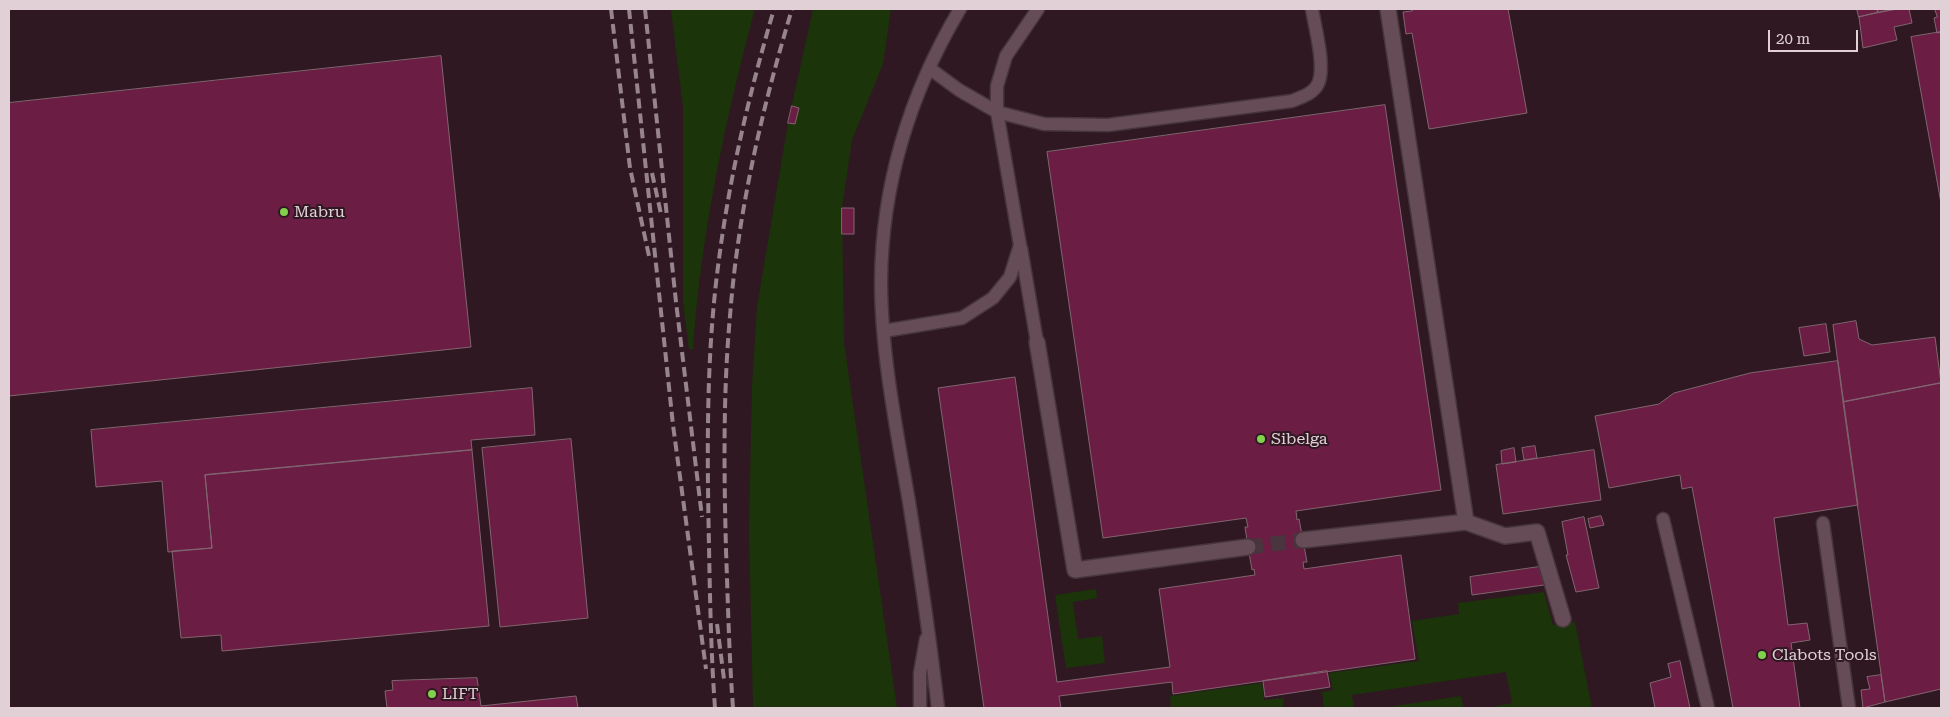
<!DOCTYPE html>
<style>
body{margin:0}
#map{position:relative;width:1950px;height:717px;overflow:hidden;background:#2f1822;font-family:"Roboto Serif",serif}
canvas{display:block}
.frame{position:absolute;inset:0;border:10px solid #e1d1d7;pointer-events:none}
.scale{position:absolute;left:1768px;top:30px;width:90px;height:22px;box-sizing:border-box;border:2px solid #e1d1d7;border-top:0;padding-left:6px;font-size:15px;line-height:18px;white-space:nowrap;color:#e1d1d7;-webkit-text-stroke:4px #2f1822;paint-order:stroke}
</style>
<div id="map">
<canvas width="1950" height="717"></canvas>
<div class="frame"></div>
<div class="scale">20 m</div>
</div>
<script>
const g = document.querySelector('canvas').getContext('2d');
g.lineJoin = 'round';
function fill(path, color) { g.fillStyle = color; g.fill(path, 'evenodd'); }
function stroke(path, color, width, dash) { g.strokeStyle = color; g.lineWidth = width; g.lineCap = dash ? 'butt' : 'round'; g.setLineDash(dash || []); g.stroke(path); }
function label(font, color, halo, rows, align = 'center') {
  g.font = font + ' "Roboto Serif",serif'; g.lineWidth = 4; g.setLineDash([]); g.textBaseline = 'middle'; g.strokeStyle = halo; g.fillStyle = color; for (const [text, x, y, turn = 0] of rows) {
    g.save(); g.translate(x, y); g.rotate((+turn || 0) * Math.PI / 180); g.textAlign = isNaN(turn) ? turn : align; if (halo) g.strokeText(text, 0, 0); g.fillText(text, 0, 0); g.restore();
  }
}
fill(new Path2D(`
 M671 9H755C725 120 701 234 693 349H689L683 302V107Z
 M813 9H891L883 64 852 140 842 208 844 343 897 708H753L749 529 752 386 757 307 788 123Z
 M1096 589 1097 598 1073 602 1078 639 1102 636 1105 663 1066 668 1055 595Z
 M1544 592 1553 625 1575 622 1592 708H1487L1512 703 1506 672 1352 695 1354 708H1324L1322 692 1333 690 1329 673 1419 661 1412 621 1459 614 1458 603Z
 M1262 683 1264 700 1284 698 1283 708H1171L1170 696Z
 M1461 696 1464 708H1382Z`), '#1c340a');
const building = new Path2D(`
 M1411 9H1508L1527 113 1429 129 1412 33 1406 34 1403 12 1412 11Z
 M1857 9H1877L1878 12 1859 17Z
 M1877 9H1897L1878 12Z
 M1897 9H1909L1912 23 1894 27 1897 40 1863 48 1859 17Z
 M1935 9H1941V32L1937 33 1934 18 1937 17Z
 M1941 32V203L1911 37Z
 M441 56 471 347 9 396V103Z
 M1385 105 1441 490 1296 511 1297 520 1299 519 1307 562H1303L1304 569 1401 555 1415 659 1173 694 1172 682 1059 696 1061 708H984L938 388 1015 377 1057 682 1170 667 1159 589 1255 575 1254 569 1252 570 1248 547 1245 527H1248L1246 518 1103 538 1047 152Z
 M792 106 799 108 795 124 788 123Z
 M842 208H854V234H842Z
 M1856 321 1859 339 1872 345 1935 337 1941 383 1843 402 1833 325Z
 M1826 324 1830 352 1804 356 1799 328Z
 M1838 361 1858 505 1774 518 1788 625 1807 623 1810 640 1791 643 1800 708H1733L1692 487 1682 489 1680 475 1609 488 1595 416 1659 404 1674 393 1750 373Z
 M1941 383V689L1885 702 1843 402Z
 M532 388 535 435 471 440 472 450 205 475 212 548 168 552 162 481 96 487 91 430Z
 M571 439 588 618 500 627 482 448Z
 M1535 446 1537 458 1524 460 1522 448Z
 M1514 448 1516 462 1502 464 1501 451Z
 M472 450 489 626 222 651 221 635 181 638 172 551 212 548 205 475Z
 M1594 450 1601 500 1503 514 1496 465Z
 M1601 516 1604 525 1590 528 1588 519Z
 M1584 517 1599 588 1576 592 1566 555H1568L1562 522Z
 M1539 567 1544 585 1472 595 1470 577Z
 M1680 661 1690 708H1655L1650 683 1671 677 1668 664Z
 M1327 671 1330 687 1265 697 1263 681Z
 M1881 675 1885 702 1863 708 1861 690 1870 689 1867 677Z
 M477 678 481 706 576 696 578 708H387L385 691 393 690 392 681Z`);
fill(building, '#6b1d44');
stroke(building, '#81656f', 1);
stroke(new Path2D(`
 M1248 547 1303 540`), '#4a343d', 15, [15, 8]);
const service = new Path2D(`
 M929 68 959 90 997 112 1044 124 1108 125 1292 101C1301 97 1313 94 1318 84 1326 67 1315 28 1312 9
 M1021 248 1037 342
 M884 331 962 318 993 298 1010 277 1020 245 997 112V86L1006 56 1038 9
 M1663 519 1708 708
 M1823 523 1849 708
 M920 708V673L926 639
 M938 708C930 639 920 571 909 502 897 432 881 353 881 281 882 183 910 93 960 9`);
const pedestrian = new Path2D(`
 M1037 342 1075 570 1248 547
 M1466 522 1505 536 1537 532 1563 619
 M1303 540 1466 522 1388 9`);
stroke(service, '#47353c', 15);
stroke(pedestrian, '#47353c', 18);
stroke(service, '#664c56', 12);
stroke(pedestrian, '#664c56', 15);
stroke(new Path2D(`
 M611 9 630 168 649 256
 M629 9 673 425 706 669
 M645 9 676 302 702 517
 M652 173 661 214
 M717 624 724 679
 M715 708C711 654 710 600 709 546 707 450 706 354 719 259 730 174 750 91 774 9
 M733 708C729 655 728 603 726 550 724 472 723 393 730 316 738 211 762 109 792 9`), '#97848c', 4, [10, 5]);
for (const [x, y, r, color] of [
 [284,212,5,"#83d04e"],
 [1261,439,5,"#83d04e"],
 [1762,655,5,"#83d04e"],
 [432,694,5,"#83d04e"]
]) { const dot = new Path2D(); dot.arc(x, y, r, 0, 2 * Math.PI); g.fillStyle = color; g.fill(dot); stroke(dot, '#2f1822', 2); }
label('16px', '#e1d1d7', '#2f1822', [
 ["Mabru",294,212],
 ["Sibelga",1271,439],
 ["Clabots Tools",1772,655],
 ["LIFT",442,694]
], 'left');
</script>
